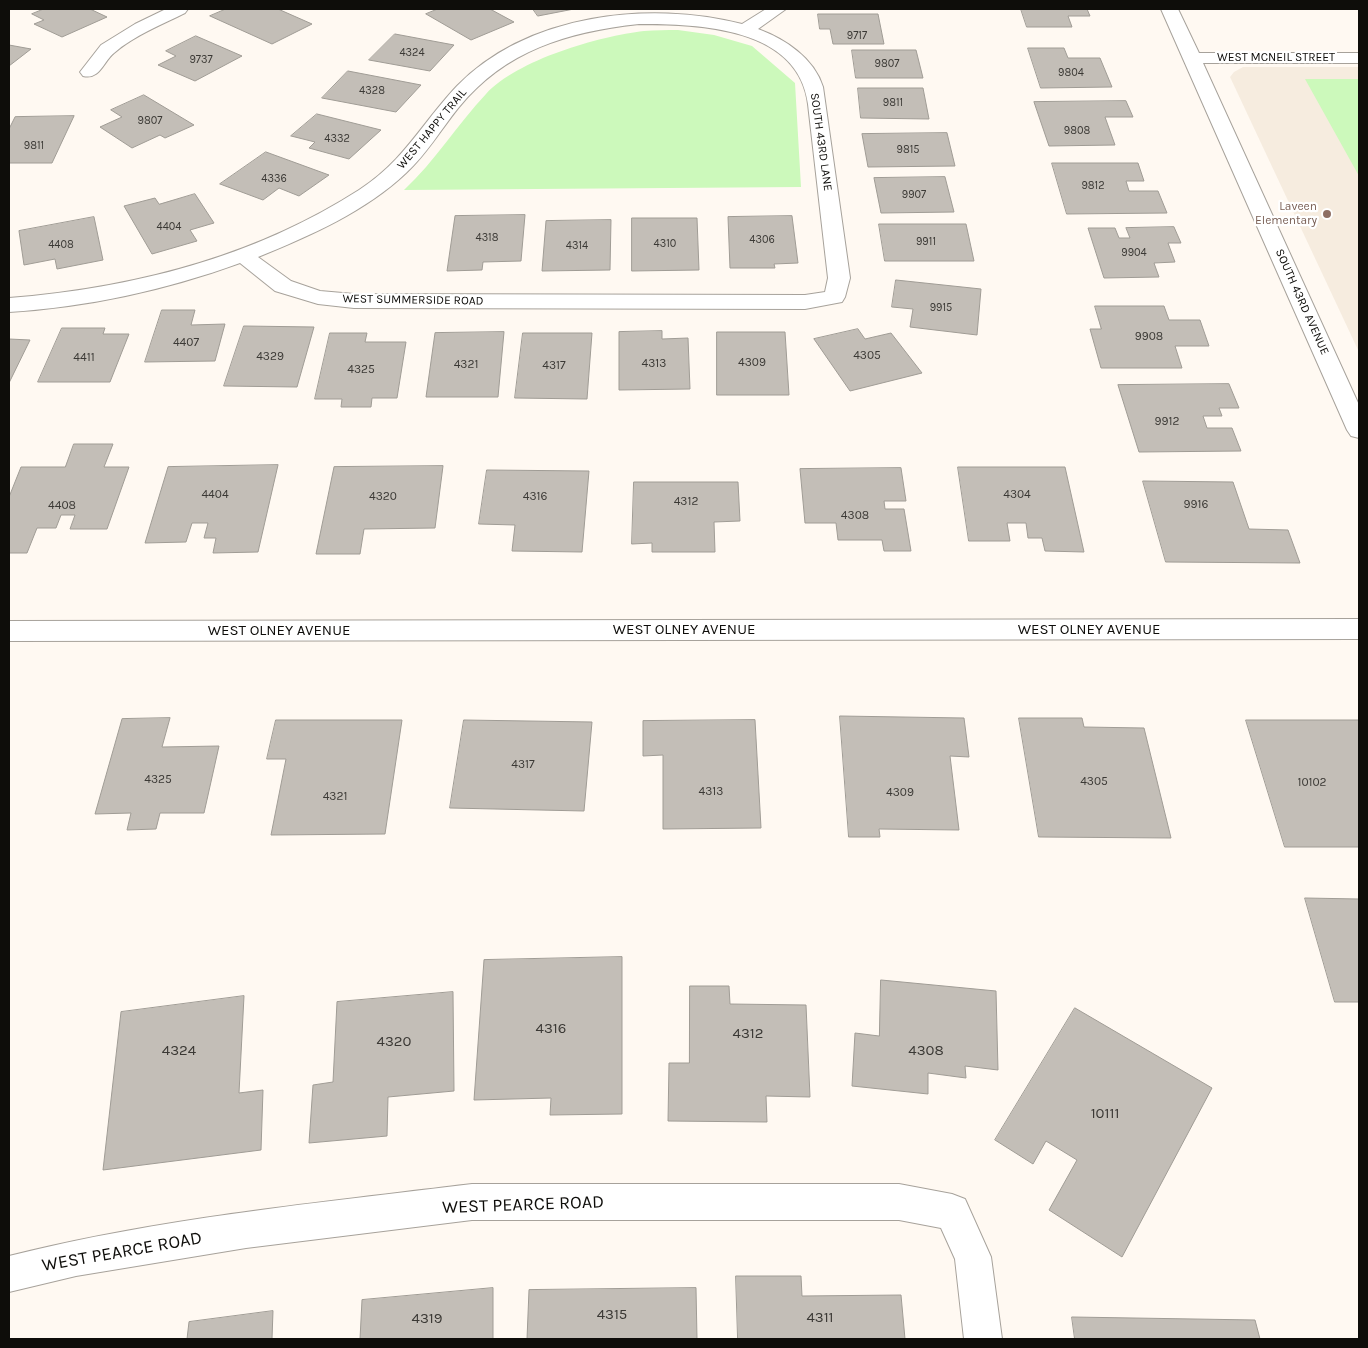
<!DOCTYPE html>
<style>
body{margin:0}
#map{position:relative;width:1368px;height:1348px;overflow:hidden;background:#fff9f2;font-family:Karla,sans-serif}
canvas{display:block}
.frame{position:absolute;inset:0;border:10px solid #0e0d0a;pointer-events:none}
</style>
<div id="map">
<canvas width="1368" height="1348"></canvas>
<div class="frame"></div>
</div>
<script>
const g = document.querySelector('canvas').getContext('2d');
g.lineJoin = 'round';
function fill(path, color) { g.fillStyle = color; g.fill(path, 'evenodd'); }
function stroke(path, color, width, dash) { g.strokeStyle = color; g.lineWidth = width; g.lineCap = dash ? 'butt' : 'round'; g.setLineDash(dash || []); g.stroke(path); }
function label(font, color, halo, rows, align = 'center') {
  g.font = font + ' Karla,sans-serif'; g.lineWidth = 4.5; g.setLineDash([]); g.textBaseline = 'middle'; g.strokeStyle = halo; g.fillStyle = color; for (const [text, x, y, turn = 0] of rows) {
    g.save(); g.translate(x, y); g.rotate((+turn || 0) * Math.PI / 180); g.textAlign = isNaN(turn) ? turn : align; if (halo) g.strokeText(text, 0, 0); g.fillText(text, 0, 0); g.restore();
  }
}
fill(new Path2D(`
 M1243 67H1359V352L1230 77 1234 72Z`), '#f6ecdf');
fill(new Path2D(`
 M678 30 714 35 752 46 795 83 801 187 404 190C435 161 457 125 486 94 517 60 599 36 644 31 655 30 667 30 678 30Z
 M1305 79H1359V176Z`), '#ccf9bb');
const building = new Path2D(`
 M44 9H90L107 17 62 37 34 24 44 20 32 14Z
 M226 9H278L312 24 272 44 210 16Z
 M438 9H490L514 22 471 40 426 14Z
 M533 9H574L538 16Z
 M1021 9H1087L1090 16H1068L1072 27H1027Z
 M818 14H878L884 44H833L830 29H820Z
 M395 34 454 45 430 71 369 60Z
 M196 36 242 56 195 81 158 65 176 56 166 51Z
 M9 45 31 49 9 66Z
 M1028 48H1064L1068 58H1100L1112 87 1041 88Z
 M852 50H916L923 78H856Z
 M348 71 421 85 396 112 322 98Z
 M858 88H923L929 119 861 118Z
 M144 95 194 125 165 138 160 135 132 148 100 127 122 117 111 110Z
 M1126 101 1133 117H1105L1115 145 1049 146 1034 102Z
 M317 114 381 130 349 159 309 148 315 142 291 136Z
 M74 116 52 163H9V129L15 117Z
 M947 133 955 166 868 167 862 134Z
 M266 152 329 175 299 196 279 188 263 200 220 184Z
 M1052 163H1138L1144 181H1126L1129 191H1158L1167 213 1067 214Z
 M945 177 954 212 881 213 874 178Z
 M195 194 214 223 190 230 197 241 152 254 124 206 155 198 159 204Z
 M525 215 521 261 483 262 482 270 447 271 455 216Z
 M792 216 798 263 774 264 775 268H730L728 217Z
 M94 217 103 260 57 269 55 259 24 265 19 231Z
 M632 218H697L699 270 632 271Z
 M611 220 610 270 542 271 546 221Z
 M879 224H966L974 261H885Z
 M1174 227 1181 243H1168L1175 262 1154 263 1159 277 1104 278 1088 228H1115L1119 238H1130L1126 228Z
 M896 280 981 289 977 335 910 327 913 309 892 307Z
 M1095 306H1164L1169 320H1200L1209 346H1175L1182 368H1101L1090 329H1101Z
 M162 310H195L191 325 225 324 215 361 145 362Z
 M244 326 314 327 297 387 224 386Z
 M62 328H105L103 334H129L110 382H38Z
 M858 329 865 339 891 333 922 373 850 391 814 339Z
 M662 331V339L688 338 690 389 619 390V332Z
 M504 332 498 397H426L435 333Z
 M717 332H785L789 395H717Z
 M330 333H367L365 342H406L397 398H372L371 407H341L342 399H315Z
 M523 333H592L587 399 515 398Z
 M9 339 30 340 9 383Z
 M1229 384 1239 408H1219L1222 416H1203L1207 428H1232L1241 451 1139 452 1118 385Z
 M74 444H113L104 467H129L107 529H70L75 515H61L56 528H37L27 553H9V497L21 467H65Z
 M278 465 258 552 213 553 216 538H204L208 523H192L186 542 145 543 168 467Z
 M443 466 435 528 364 529 360 554H316L334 467Z
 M958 467H1065L1084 552 1045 551 1042 538H1028L1026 523H1007L1010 541H969Z
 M901 468 906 501H884L885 509H904L911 551H884L882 540H838L836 523H805L800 469Z
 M487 470 589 471 582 552 512 551 515 525 479 524Z
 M1143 481 1233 482 1249 529 1288 530 1300 563 1166 562Z
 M634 482H738L740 521 714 522 715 552H652V543L632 544Z
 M840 716 964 718 969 757 950 756 959 830 879 829 880 837H849Z
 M170 718 162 747 219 746 204 813H160L156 829 127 830 131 813 95 814 122 719Z
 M1019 718H1082L1084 727 1144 728 1171 838 1039 837Z
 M276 720H402L385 834 271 835 286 759H267Z
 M464 720 592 722 584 811 450 808Z
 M755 720 761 828 663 829V755L643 756V721Z
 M1246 720H1359V847H1285Z
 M1305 898 1359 899V1002H1335Z
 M622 957V1114L550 1115 551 1098 474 1100 484 960Z
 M881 980 996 991 998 1070 965 1066 966 1078 928 1073V1094L852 1086 855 1033 879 1036Z
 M690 986H729L730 1004 806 1005 810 1097 766 1096 767 1122 668 1121 669 1063H689Z
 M453 992 454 1091 388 1097 387 1136 309 1143 313 1085 333 1082 337 1002Z
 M244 996 239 1093 263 1090 261 1150 103 1170 121 1012Z
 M1075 1008 1212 1088 1122 1257 1049 1210 1077 1160 1046 1141 1033 1164 995 1140Z
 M736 1276H801L802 1296 901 1295 905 1339H738Z
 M493 1288V1339H360L362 1300Z
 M696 1288 697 1339H527L529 1290Z
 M273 1311 272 1339H187L189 1322Z
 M1072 1317 1255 1320 1260 1339H1075Z`);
fill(building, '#c3beb7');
stroke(building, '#a09c95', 1);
const minor = new Path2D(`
 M166 9H188L185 13C163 24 133 36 114 53 103 62 100 80 83 76L80 72 101 45 135 24Z
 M766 9H786L758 29C785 39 814 58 823 87L850 278 845 297 842 302 805 309 354 308 318 304 275 291 240 263C166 290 88 307 9 312V298C133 288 253 258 359 190 405 160 421 124 457 86 527 14 649 0 742 24ZM639 24C699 24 798 27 808 104L828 278 825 292 805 295 354 294 320 291 291 281 258 257C310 236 366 211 406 173 427 154 441 129 459 107 506 50 567 32 639 24Z
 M1161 9H1178L1199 53H1359V63H1203L1359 405V438L1351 436 1347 430Z
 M1359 619V639L9 641V621Z
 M472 1184H899L952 1194 965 1199 991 1257 1002 1339H964L955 1259 941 1228 899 1220H472L246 1248 76 1276 9 1292V1256C160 1218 317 1203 472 1184Z`);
stroke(minor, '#a7a29b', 2);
fill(minor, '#fff');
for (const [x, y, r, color] of [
 [1327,214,5,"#8d6e63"]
]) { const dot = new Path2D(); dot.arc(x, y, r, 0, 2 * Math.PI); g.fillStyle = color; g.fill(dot); stroke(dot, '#fff', 2); }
label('11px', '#3b3935', null, [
 ["9717",857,36],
 ["4324",412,53],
 ["9737",201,60],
 ["9807",887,64],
 ["9804",1071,73],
 ["4328",372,91],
 ["9811",893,103],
 ["9807",150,121],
 ["9808",1077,131],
 ["4332",337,139],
 ["9811",34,146],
 ["9815",908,150],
 ["4336",274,179],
 ["9812",1093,186],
 ["9907",914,195],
 ["4404",169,227],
 ["4318",487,238],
 ["4306",762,240],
 ["9911",926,242],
 ["4310",665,244],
 ["4408",61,245],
 ["4314",577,246],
 ["9904",1134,253],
 ["9915",941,308]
]);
label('12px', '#0e0d0a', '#fff', [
 ["WEST MCNEIL STREET",1276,58],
 ["WEST HAPPY TRAIL",432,129,-50],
 ["SOUTH 43RD LANE",821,142,82],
 ["WEST SUMMERSIDE ROAD",413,300,1],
 ["SOUTH 43RD AVENUE",1302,302,66]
]);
label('12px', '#785e54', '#fff', [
 ["Laveen",1317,207],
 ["Elementary",1317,221]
], 'right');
label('12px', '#3b3935', null, [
 ["9908",1149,337],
 ["4407",186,343],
 ["4305",867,356],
 ["4329",270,357],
 ["4411",84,358],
 ["4309",752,363],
 ["4313",654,364],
 ["4321",466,365],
 ["4317",554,366],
 ["4325",361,370],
 ["9912",1167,422],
 ["4404",215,495],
 ["4304",1017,495],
 ["4320",383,497],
 ["4316",535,497],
 ["4312",686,502],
 ["9916",1196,505],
 ["4408",62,506],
 ["4308",855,516],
 ["4317",523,765],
 ["4325",158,780],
 ["4305",1094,782],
 ["10102",1312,783],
 ["4313",711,792],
 ["4309",900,793],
 ["4321",335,797]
]);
label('15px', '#0e0d0a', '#fff', [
 ["WEST OLNEY AVENUE",684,630],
 ["WEST OLNEY AVENUE",1089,630],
 ["WEST OLNEY AVENUE",279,631]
]);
label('15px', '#3b3935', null, [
 ["4316",551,1029],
 ["4312",748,1034],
 ["4320",394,1042],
 ["4324",179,1051],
 ["4308",926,1051],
 ["10111",1105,1114],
 ["4315",612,1315],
 ["4311",820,1318],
 ["4319",427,1319]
]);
label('18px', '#0e0d0a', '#fff', [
 ["WEST PEARCE ROAD",523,1205,-2],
 ["WEST PEARCE ROAD",122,1252,-10]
]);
</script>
